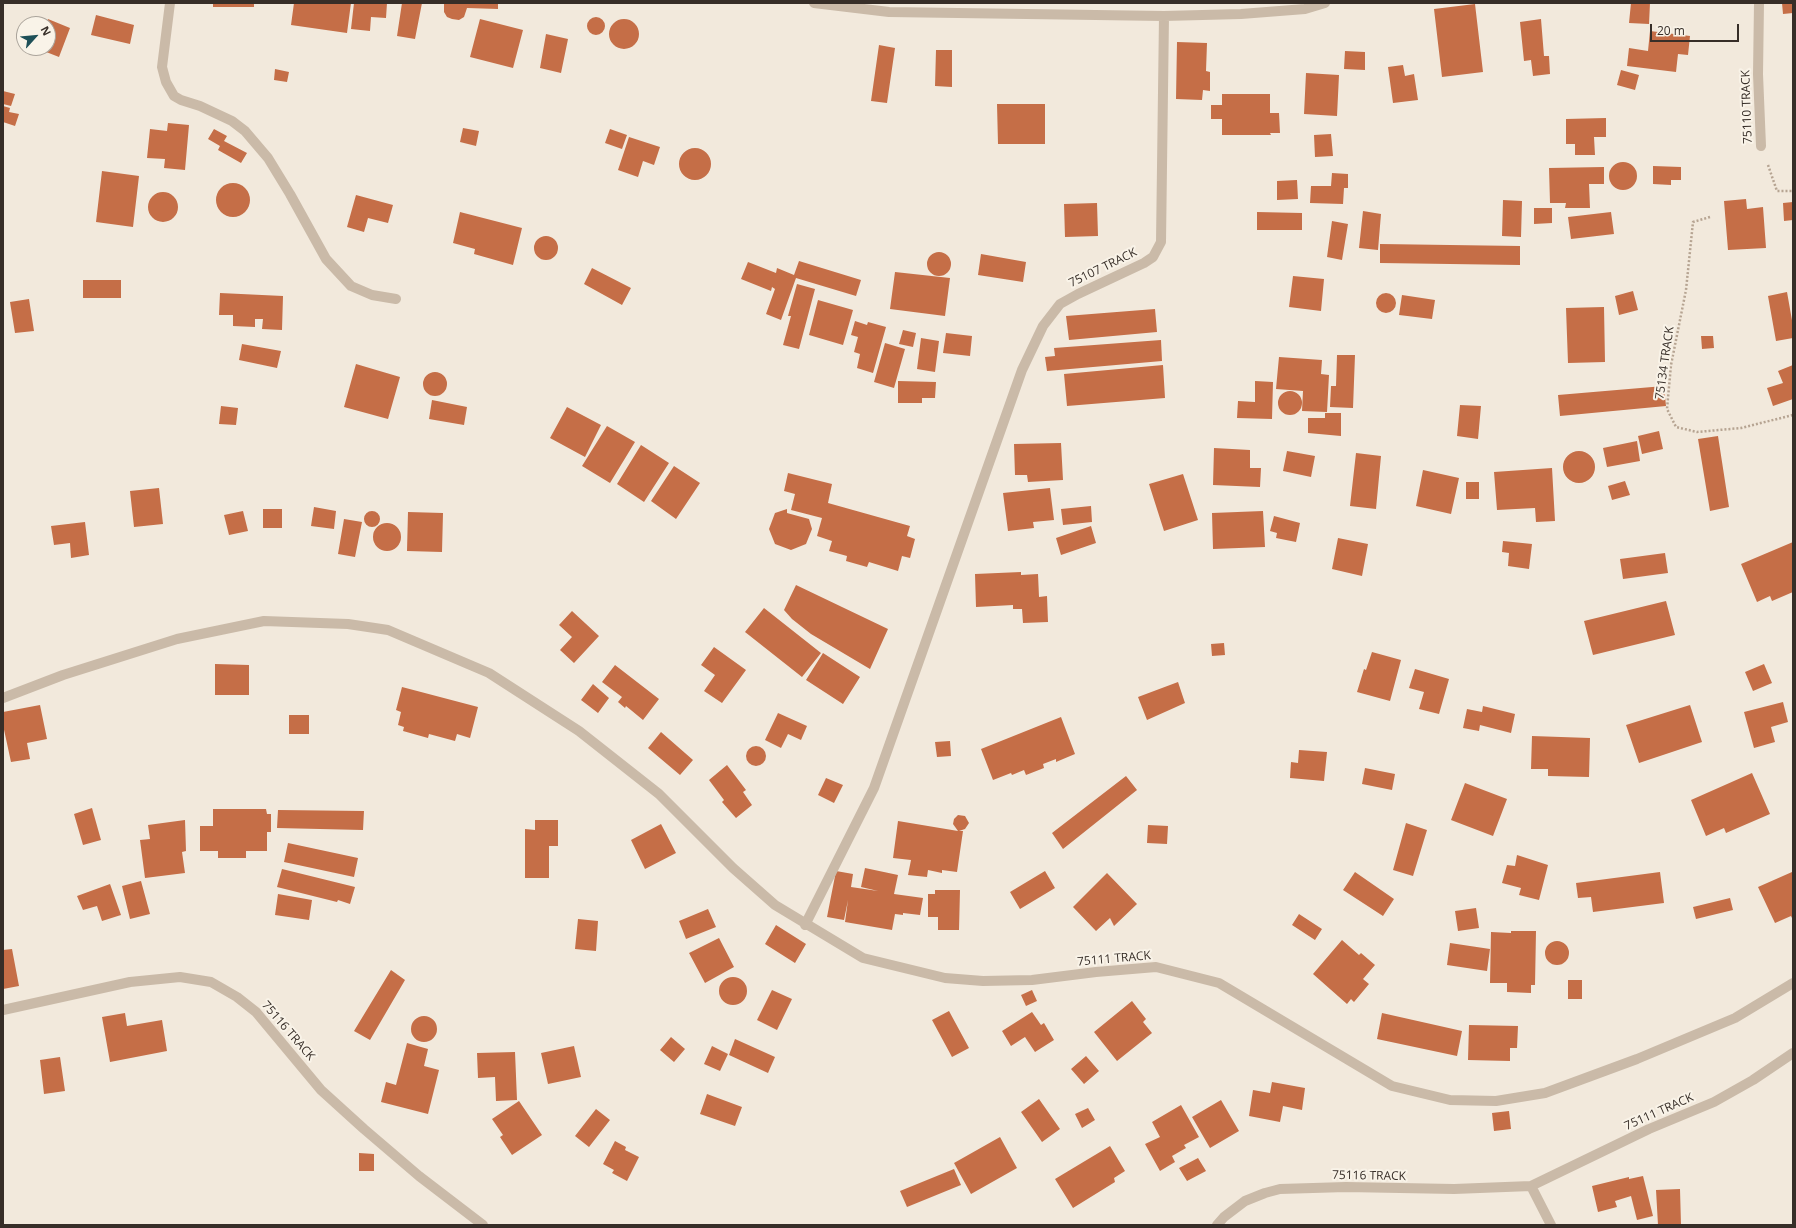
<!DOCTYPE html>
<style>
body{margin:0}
#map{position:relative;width:1796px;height:1228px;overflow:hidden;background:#f2e9dc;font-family:"Open Sans",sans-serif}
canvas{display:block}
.frame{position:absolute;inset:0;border:4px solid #372e28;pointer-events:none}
.north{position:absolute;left:16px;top:16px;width:40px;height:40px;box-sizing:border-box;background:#f9f3e8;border:1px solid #aba49b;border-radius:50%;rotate:63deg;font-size:11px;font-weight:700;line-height:16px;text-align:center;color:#372e28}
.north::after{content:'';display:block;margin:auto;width:14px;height:18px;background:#1e5058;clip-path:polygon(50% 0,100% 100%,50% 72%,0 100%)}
.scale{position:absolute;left:1650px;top:24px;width:89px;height:18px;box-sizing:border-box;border:2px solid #372e28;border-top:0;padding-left:5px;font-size:12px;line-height:14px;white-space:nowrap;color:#372e28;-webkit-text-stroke:3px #f9f3e8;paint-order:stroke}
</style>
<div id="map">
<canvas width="1796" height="1228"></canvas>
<div class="frame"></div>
<div class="north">N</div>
<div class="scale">20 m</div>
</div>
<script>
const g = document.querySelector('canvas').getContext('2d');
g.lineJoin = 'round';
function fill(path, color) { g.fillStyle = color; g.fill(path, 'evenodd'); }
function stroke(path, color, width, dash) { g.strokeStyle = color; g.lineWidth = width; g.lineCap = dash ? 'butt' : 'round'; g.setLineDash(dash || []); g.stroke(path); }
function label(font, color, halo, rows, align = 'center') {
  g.font = font + ' "Open Sans",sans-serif'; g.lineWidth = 4; g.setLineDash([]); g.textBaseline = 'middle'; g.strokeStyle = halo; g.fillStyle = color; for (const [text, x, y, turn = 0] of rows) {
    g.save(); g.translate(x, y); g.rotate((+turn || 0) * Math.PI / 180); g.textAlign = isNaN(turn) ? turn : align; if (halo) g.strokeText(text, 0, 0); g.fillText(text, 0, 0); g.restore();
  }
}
fill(new Path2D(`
 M213 3H254V7H213Z
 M294 3H351L347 33 291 25Z
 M354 3H387L386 18 371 17 370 31 351 29Z
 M402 3H422L415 39 397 36Z
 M444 3H498V9L467 8 464 17 459 20 452 19 447 17 444 12Z
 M1631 3H1650L1649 24 1629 23Z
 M1782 3H1793V13L1783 14Z
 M1475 4 1483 72 1442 77 1434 9Z
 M96 15 134 25 130 44 91 35Z
 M587 26a9 9 0 1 1 18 0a9 9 0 1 1-18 0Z
 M48 19 70 28 59 57 36 48H48V24H46Z
 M480 19 523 30 513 68 470 57Z
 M1541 19 1544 56H1549L1550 74 1533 76 1531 60 1524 61 1520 22Z
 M609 34a15 15 0 1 1 30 0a15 15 0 1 1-30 0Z
 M1650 31 1690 36 1688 55 1678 54 1676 72 1627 66 1629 48 1648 51Z
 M546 34 568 39 561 73 540 68Z
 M1177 42 1207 43 1206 71 1210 72V91L1203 90 1202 100 1176 99Z
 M879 45 895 48 887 103 871 101Z
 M936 50H952V87L935 86Z
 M1345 51 1365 52V70L1344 69Z
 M1403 65 1405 76 1414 74 1418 100 1393 103 1388 67Z
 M275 69 289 72 287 82 274 80Z
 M1621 70 1639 75 1635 90 1617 85Z
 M1306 73 1339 75 1337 116 1304 114Z
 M3 91 15 94 11 106 3 104Z
 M1222 94H1270V113H1279L1280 133H1270L1271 135H1222V119H1211V105H1222Z
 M997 104H1045V144H998Z
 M3 106 10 108 9 112 19 114 15 126 3 122Z
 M1606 118V137H1594L1595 155H1575V144H1566V119Z
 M168 123 189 125 185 170 164 168 165 159 147 158 150 129 167 131Z
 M463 128 479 131 476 146 460 142Z
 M214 129 227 136 224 141 247 153 241 163 218 150 220 146 208 139Z
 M610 129 627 135 622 149 605 143Z
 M1331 134 1333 156 1315 157 1314 135Z
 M629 137 660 147 654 165 643 161 638 177 618 170Z
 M679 164a16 16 0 1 1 32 0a16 16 0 1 1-32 0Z
 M1609 176a14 14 0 1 1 28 0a14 14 0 1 1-28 0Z
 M1653 166 1681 167V180H1671V185L1653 184Z
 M1604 167V184H1589L1590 208H1565L1566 203H1550L1549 168Z
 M102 171 139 176 133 227 96 222Z
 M1332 173 1348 174V188H1344L1343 204 1310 203 1311 186H1331Z
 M1297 180 1298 199 1277 200V181Z
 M216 200a17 17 0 1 1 34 0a17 17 0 1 1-34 0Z
 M148 207a15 15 0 1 1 30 0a15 15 0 1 1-30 0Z
 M356 195 393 205 388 223 368 218 364 232 347 227Z
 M1746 199 1747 209 1763 207 1766 248 1728 250 1724 201Z
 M1503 200 1522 201 1521 237 1502 236Z
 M1793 202V220L1784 221 1783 203Z
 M1097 203 1098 236 1065 237 1064 204Z
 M1534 208H1552V223L1534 224Z
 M1363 211 1381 214 1378 250 1359 248Z
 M460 212 522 228 513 265 474 254 475 249 453 243Z
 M1257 212 1302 213V230H1257Z
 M1611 212 1614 234 1571 239 1568 217Z
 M1332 221 1348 224 1342 260 1327 257Z
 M534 248a12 12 0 1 1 24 0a12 12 0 1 1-24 0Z
 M1380 244 1520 246V265L1380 263Z
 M927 264a12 12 0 1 1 24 0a12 12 0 1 1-24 0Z
 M981 254 1026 262 1023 282 978 275Z
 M799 261 861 280 856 296 796 278 781 320 766 314 775 289 772 287 771 291 741 279 748 262 776 273 777 268 794 275Z
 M592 268 631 288 622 305 584 284Z
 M895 272 950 278 945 316 890 309Z
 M1293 276 1324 279 1321 311 1289 307Z
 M83 280H121V298H83Z
 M797 284 815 289 799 349 783 345 791 316H788Z
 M1633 291 1638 310 1619 315 1615 296Z
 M1787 292 1793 326V338L1776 341 1768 296Z
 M220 293 283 296 282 330 262 329 263 319H255V327L233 326V315H219Z
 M1376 303a10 10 0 1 1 20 0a10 10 0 1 1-20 0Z
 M1402 295 1435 300 1432 319 1399 315Z
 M29 299 34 331 15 333 10 302Z
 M818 300 853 310 843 345 809 335Z
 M1604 307 1605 362 1568 363 1566 308Z
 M1155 309 1157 332 1069 340 1066 316Z
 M855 321 867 325 868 322 886 327 873 373 857 368 860 354 854 352 858 337 851 335Z
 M903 330 916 333 913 347 899 344Z
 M946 333 972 336 970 356 943 353Z
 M1701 336H1713L1714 348 1702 349Z
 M921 338 939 341 935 372 917 369Z
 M1161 340 1162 361 1047 371 1045 357 1055 356 1054 348Z
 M885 343 905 349 894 388 874 382Z
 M242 344 281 351 277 368 239 360Z
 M1337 355H1355L1353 408 1330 407 1331 386H1336Z
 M1279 357 1322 360 1321 374 1329 375 1327 412 1302 411 1303 391 1276 389Z
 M356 364 400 377 388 419 344 407Z
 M1163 365 1165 398 1067 406 1064 374Z
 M1793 365V399L1773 406 1767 388 1783 383 1778 371Z
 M423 384a12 12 0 1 1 24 0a12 12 0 1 1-24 0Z
 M898 381 936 382 935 398H922V403H898Z
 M1255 381 1273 382 1272 419 1237 418 1238 401 1255 402Z
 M1664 386 1666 406 1560 416 1558 395Z
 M1278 403a12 12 0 1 1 24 0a12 12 0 1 1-24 0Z
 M432 400 467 407 464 425 429 419Z
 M1460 405 1481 406 1478 439 1457 436Z
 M221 406 238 408 236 425 219 424Z
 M567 407 601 425 585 457 550 438Z
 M1325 413H1341V436L1308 433V418H1325Z
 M607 426 635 442 610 483 582 466Z
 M1659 431 1663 449 1642 454 1638 436Z
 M1718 436 1729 507 1710 511 1698 439Z
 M1637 441 1640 461 1607 467 1603 448Z
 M1061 443 1063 480 1028 482 1027 475H1015L1014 444Z
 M641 445 669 463 644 502 617 484Z
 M1214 448 1250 450V468H1261L1260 487 1213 485Z
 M1563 467a16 16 0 1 1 32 0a16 16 0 1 1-32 0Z
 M1287 451 1315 456 1311 477 1283 471Z
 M1356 453 1381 456 1376 509 1350 506Z
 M674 466 700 483 676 519 651 501Z
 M1552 468 1555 521 1536 522 1535 508 1497 510 1494 472Z
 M1423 470 1459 478 1451 514 1416 506Z
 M788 473 832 484 828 503 910 526 907 536 915 539 910 558 902 556 898 571 869 562 867 567 846 561 847 556 829 551 832 541 817 536 822 518 791 510 795 494 784 491Z
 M1183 474 1198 520 1164 531 1149 484Z
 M1625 481 1630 495 1612 500 1608 486Z
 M1466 482H1479V499H1466Z
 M159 488 163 524 134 527 130 491Z
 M1050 488 1054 520 1033 522 1034 528 1008 531 1003 493Z
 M1091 506 1092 522 1063 525 1061 509Z
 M314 507 336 511 334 529 311 526Z
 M263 509H282V528H263Z
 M787 509V513L809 519 812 529 806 544 791 550 775 544 769 529 775 513Z
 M243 511 248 531 229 535 224 515Z
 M1263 511 1265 547 1213 549 1212 513Z
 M364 519a8 8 0 1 1 16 0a8 8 0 1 1-16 0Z
 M408 512 443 513 442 552 407 551Z
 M1274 516 1300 523 1296 542 1276 538 1277 533 1270 531Z
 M344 519 362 522 355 557 338 554Z
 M85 522 89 555 71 558 70 543 54 545 51 526Z
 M373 537a14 14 0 1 1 28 0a14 14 0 1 1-28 0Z
 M1091 526 1096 543 1061 555 1056 538Z
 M1338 538 1368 544 1362 576 1332 569Z
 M1503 541 1532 544 1529 569 1508 566 1509 553 1502 552Z
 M1793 542V592L1772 601 1770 596 1757 602 1741 564Z
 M1665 553 1668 573 1623 579 1620 559Z
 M1021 572V575L1038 574 1039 597 1047 596 1048 622 1023 623 1022 609H1013V605L976 607 975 574Z
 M796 585 888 629 870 669 811 634 792 619 784 610Z
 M1666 601 1675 635 1593 655 1584 621Z
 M764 608 821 653 802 677 745 632Z
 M572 611 599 636 574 663 560 650 572 637 559 625Z
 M1224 643 1225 655 1212 656 1211 644Z
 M714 647 746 670 722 703 704 691 715 675 701 665Z
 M1372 652 1401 660 1390 701 1357 692 1364 669 1366 670Z
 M823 653 860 677 843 704 806 680Z
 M215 664 249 665V695H215Z
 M1764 664 1772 683 1753 691 1745 672Z
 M615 665 659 699 643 720 626 706 625 708 618 702 622 697 602 682Z
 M1415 669 1449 679 1439 714 1419 709 1424 692 1409 688Z
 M1178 682 1185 703 1147 720 1138 697Z
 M593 684 609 698 598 713 581 700Z
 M402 687 478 707 470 738 457 734 455 741 429 734 428 738 403 731 404 727 398 725 401 712 396 710Z
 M1783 702 1788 722 1771 727 1775 742 1754 748 1744 712Z
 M40 705 47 739 27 743 30 759 11 762 3 725V712Z
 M1690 705 1702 742 1639 763 1626 725Z
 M1483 706 1515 714 1511 733 1480 725 1479 731 1463 728 1467 709 1482 712Z
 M778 713 807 726 801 740 788 734 781 748 765 740Z
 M289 715H309V734H289Z
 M1061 717 1075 754 1056 762V759L1043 764 1044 768 1026 775 1024 770 1012 775 1011 773 993 780 981 749Z
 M661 732 693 760 680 775 648 748Z
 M1532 736 1590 738 1589 777 1548 776V769H1531Z
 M950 741 951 756 937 757 935 742Z
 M746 756a10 10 0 1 1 20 0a10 10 0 1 1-20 0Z
 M1299 750 1327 752 1324 781 1290 778 1291 762 1298 763Z
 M727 765 746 790 743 792 752 805 736 818 722 802 724 800 709 780Z
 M1365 768 1395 774 1392 790 1362 784Z
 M1752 773 1770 814 1726 833 1724 828 1706 836 1691 800Z
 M1126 776 1137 790 1063 849 1052 833Z
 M826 778 843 785 834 803 818 795Z
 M1465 783 1507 799 1493 836 1451 820Z
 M92 808 101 840 83 845 74 814Z
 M213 809H266L267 814H271V832H267V851H246V858H218V851H200V826H213Z
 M278 810 364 811 363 830 277 828Z
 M958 815 965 816 969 823 965 829 959 831H963L957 872 942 870V873L928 870 927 877 908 875 911 860 893 858 898 821 958 831 953 824 954 819Z
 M185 820 186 851 182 852 185 873 145 878 140 840 150 839 148 825Z
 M535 820H558V846H549V878H525V829L535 830Z
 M1406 823 1427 830 1413 876 1393 870Z
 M661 824 676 853 645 869 631 840Z
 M1148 825 1168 826 1167 844 1147 843Z
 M288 843 358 858 354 877 284 862Z
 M1517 855 1548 865 1539 900 1519 895 1521 888 1502 883 1507 865 1515 866Z
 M865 868 898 875 894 894 923 898 920 915 903 913V915L895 914 892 930 845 922 848 900 844 920 827 917 836 871 853 874 851 887 878 891 861 887Z
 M282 869 355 887 350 904 338 900 337 902 277 887Z
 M1045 871 1055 888 1020 909 1010 892Z
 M1355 872 1394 899 1383 916 1343 890Z
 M1660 872 1664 903 1593 912 1591 897 1578 898 1576 883Z
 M1792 872 1793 920 1791 916 1775 923 1758 887Z
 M1107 873 1137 904 1114 926 1110 918 1096 931 1073 907Z
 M141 881 150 914 130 919 122 886Z
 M110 884 121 915 102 921 97 906 83 910 77 896Z
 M935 890H960L959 930H938V917H928V894H935Z
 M278 894 312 900 309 920 275 915Z
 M1730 898 1733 910 1696 919 1693 907Z
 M1476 908 1479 928 1458 931 1455 911Z
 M708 909 716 927 686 939 679 921Z
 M1299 914 1322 929 1315 940 1292 925Z
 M578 919 598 921 596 951 575 949Z
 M776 925 806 944 795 963 765 944Z
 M1511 931H1536L1535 985H1531V993L1507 992V983H1490L1491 932 1511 933Z
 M719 938 734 967 705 983 689 953Z
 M1342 940 1359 955 1361 953 1375 965 1363 979 1369 984 1354 1002 1351 999 1347 1004 1313 974Z
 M1545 953a12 12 0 1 1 24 0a12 12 0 1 1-24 0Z
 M1450 943 1490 949 1487 971 1447 965Z
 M12 949 19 986 3 989V950Z
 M391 970 405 980 370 1040 354 1031Z
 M719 991a14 14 0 1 1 28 0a14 14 0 1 1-28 0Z
 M1568 980H1582V999H1568Z
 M772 990 792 999 777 1030 757 1020Z
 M1032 990 1037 1001 1026 1006 1021 995Z
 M1132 1001 1146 1019 1143 1022 1152 1033 1117 1061 1094 1032Z
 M949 1011 969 1048 952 1057 932 1020Z
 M1032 1012 1041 1025 1044 1023 1054 1040 1035 1052 1025 1037 1011 1046 1002 1031Z
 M125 1013 127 1026 162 1020 167 1051 110 1062 102 1017Z
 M1382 1013 1462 1031 1457 1056 1377 1039Z
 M411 1029a13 13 0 1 1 26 0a13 13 0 1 1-26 0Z
 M1469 1025 1518 1026 1517 1048H1510V1061L1468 1060Z
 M671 1037 685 1049 674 1062 660 1050Z
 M735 1039 775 1057 768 1073 729 1055Z
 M407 1043 428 1049 424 1066 439 1070 428 1114 381 1102 386 1082 396 1085Z
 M574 1046 581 1077 548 1084 541 1053Z
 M712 1046 728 1054 720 1071 704 1064Z
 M515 1052 517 1100 496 1101 495 1077 478 1078 477 1053Z
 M1086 1056 1099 1071 1084 1084 1071 1069Z
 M60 1057 65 1091 44 1094 40 1060Z
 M1272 1082 1305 1088 1302 1110 1283 1106 1280 1122 1249 1116 1253 1090 1270 1093Z
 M707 1094 742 1107 735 1126 700 1114Z
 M1039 1099 1060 1129 1042 1142 1021 1112Z
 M1221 1100 1239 1131 1210 1148 1192 1117Z
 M519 1101 542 1135 512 1155 500 1137 503 1135 492 1119Z
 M1181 1105 1199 1137 1184 1145 1186 1148 1172 1156 1175 1162 1160 1171 1145 1144 1160 1137 1152 1122Z
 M1088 1108 1095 1120 1082 1128 1075 1114Z
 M596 1109 610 1120 589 1147 575 1136Z
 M1509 1111 1511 1129 1494 1131 1492 1113Z
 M1000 1137 1017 1168 971 1194 954 1163Z
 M615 1141 626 1147 625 1150 639 1157 627 1181 612 1173 614 1170 603 1164Z
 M1110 1146 1125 1171 1114 1178 1115 1182 1073 1208 1055 1179Z
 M359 1153 374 1154V1171H359Z
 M1198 1158 1206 1171 1187 1181 1179 1168Z
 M954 1169 961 1185 907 1207 900 1191Z
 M1643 1176 1653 1216 1637 1220 1631 1196 1615 1201 1617 1207 1598 1212 1592 1186 1629 1177V1179Z
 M1680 1189 1681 1225H1658L1656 1190Z`), '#c56e47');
stroke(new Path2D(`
 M1768 165 1777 191H1793
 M1710 217 1693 222 1686 290 1671 365 1667 409 1676 427 1697 432 1741 428 1793 415`), '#b6a492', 2.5, [2, 2]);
stroke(new Path2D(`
 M170 3 162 67 166 82 174 96 181 100 200 106 232 121 245 131 268 158 290 194 326 259 351 286 372 295 396 299
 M814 3 889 12 1164 16 1241 14 1305 9 1325 3
 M1759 3 1758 74 1761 146
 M3 698 63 675 177 639 264 621 348 624 388 630 489 673 579 731 659 794 733 868 775 905 863 958 945 978 983 981 1032 980 1096 972 1156 967 1219 983 1392 1086 1450 1100 1496 1101 1545 1093 1637 1059 1735 1018 1793 983
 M805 925 874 788 1022 370 1043 326 1060 304 1078 294 1144 263 1153 257 1161 242 1164 16
 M3 1010 130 982 180 977 211 982 237 997 256 1012 321 1090 364 1129 419 1176 483 1225
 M1531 1186 1551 1225
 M1217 1225 1224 1217 1245 1201 1265 1193 1280 1189 1346 1187 1454 1189 1531 1186 1649 1129 1714 1102 1753 1080 1793 1053`), '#cabaa8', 10);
label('12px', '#372e28', '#f9f3e8', [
 ["75110 TRACK",1747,107,-92],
 ["75107 TRACK",1103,268,-26],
 ["75134 TRACK",1665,363,-82],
 ["75111 TRACK",1114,959,-5],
 ["75116 TRACK",288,1031,49],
 ["75111 TRACK",1659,1112,-24],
 ["75116 TRACK",1369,1176,1]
]);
</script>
